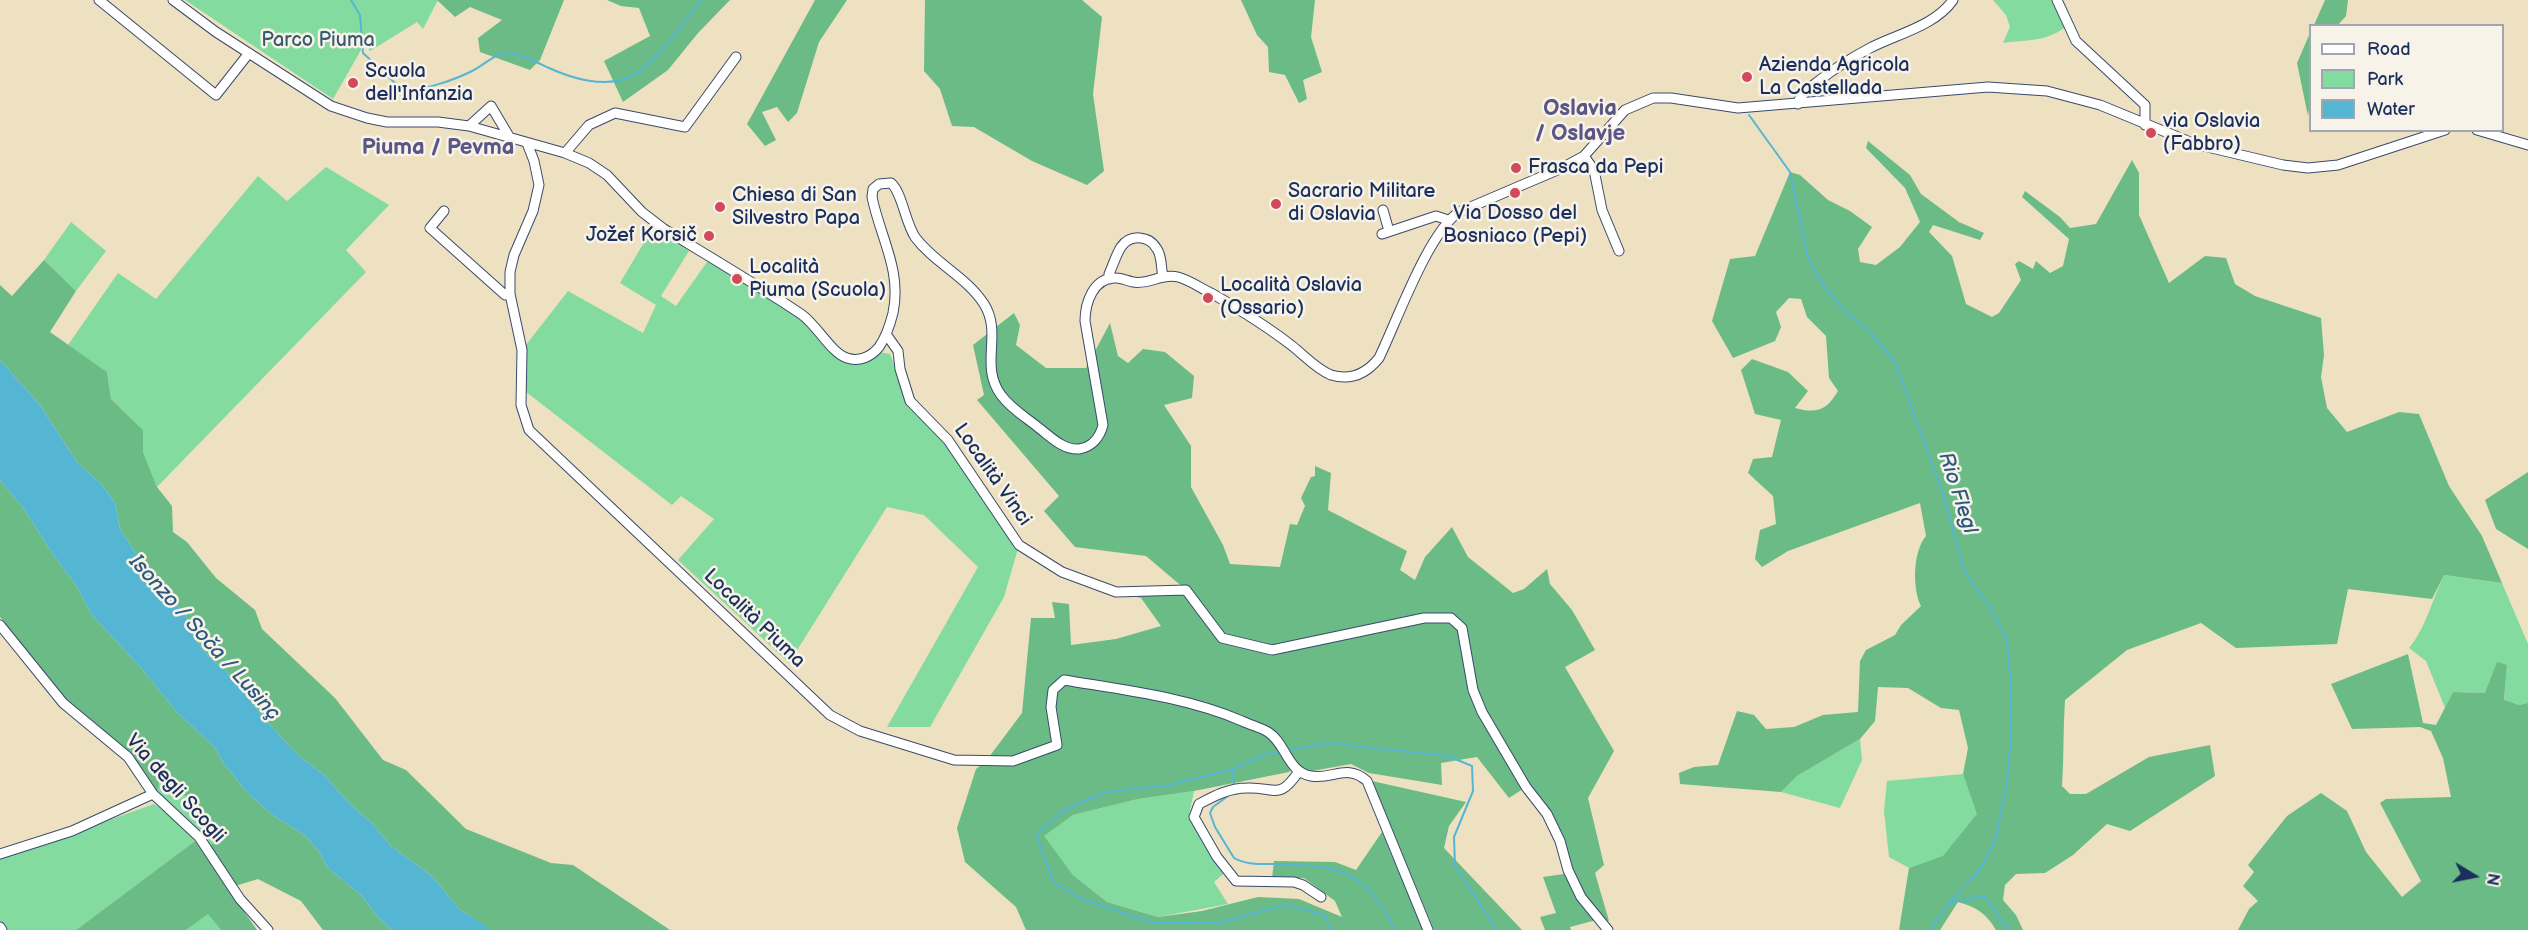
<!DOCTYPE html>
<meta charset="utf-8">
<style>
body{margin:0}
#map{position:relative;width:2528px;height:930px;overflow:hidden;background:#ede1c1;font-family:"Balsamiq Sans",sans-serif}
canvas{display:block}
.legend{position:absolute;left:2309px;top:24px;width:195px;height:108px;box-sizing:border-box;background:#f7f3e8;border:2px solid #9fa5b1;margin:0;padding:8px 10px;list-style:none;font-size:18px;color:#1b2f5e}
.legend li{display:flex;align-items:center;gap:12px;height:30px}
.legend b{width:30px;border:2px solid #9fa5b1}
.north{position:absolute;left:2444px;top:846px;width:60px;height:60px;-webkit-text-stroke:4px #f7f3e8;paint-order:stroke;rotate:100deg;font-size:16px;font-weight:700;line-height:24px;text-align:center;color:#1b2f5e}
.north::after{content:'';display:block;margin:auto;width:21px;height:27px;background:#1b2f5e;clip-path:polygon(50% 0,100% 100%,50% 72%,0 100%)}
</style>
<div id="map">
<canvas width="2528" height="930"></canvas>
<ul class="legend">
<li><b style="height:8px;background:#fff"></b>Road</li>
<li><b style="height:16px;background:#83db9f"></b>Park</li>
<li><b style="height:16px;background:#55b6d4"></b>Water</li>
</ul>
<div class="north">N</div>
</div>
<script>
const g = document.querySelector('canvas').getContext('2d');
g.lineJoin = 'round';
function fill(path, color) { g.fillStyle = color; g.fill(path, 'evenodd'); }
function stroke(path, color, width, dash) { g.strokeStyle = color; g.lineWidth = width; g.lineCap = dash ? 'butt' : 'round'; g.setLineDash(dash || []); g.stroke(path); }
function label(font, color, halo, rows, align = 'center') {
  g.font = font + ' "Balsamiq Sans",sans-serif'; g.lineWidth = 5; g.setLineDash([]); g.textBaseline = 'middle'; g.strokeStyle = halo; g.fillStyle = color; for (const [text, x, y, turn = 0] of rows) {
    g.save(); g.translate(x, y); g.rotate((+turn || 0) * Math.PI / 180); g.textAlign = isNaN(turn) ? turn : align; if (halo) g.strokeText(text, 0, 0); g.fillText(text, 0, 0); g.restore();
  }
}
fill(new Path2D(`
 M185 0H438L423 29 417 22 370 51 365 43 333 99Z
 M1993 0H2057L2068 25C2046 43 2029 39 2003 43L2010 27 2006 15Z
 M326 167 389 205 346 250 366 272 157 487 143 452V430L111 399 107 372 68 345 118 273 156 299 258 176 287 201Z
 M71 222 106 251 76 291 44 260Z
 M652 229 689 251 661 296 676 306 707 262 711 259 802 315 846 358 875 351 890 354 910 401 934 424 1019 545 1004 597 930 727H887L978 567 924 515 887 507 789 663 678 560 714 519 681 496 672 505 521 388 522 350 568 291 643 333 656 305 620 283Z
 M2444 575 2502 583 2528 644V703L2519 705 2504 701 2507 665 2485 693 2453 692 2445 708 2426 661 2409 648C2426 628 2432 600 2444 575Z
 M1860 739 1862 760 1840 808 1781 792 1797 776Z
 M1963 774 1978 814 1943 857 1909 868 1889 857 1884 811 1887 781Z
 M158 783 184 795 192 806 204 815 219 838 210 846 157 794Z
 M1194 791 1189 815 1211 856 1227 871 1214 882 1228 904 1158 917 1107 902 1073 875 1043 836 1073 815 1138 799Z
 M154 804 170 816 195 841 76 930H6L0 921V859Z
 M208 913 221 930H186Z`), '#83db9f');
fill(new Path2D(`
 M437 0H564L540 60 530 70 480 52 478 38 502 20 470 7 455 17Z
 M607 0H730L698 33 668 70 623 102 604 61 650 36 639 8 621 6Z
 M815 0H847L819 42 797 113 788 122 777 107 762 112 776 140 765 146 747 124Z
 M925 0H1082L1102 17 1093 94 1104 171 1087 185 1032 161 974 127 952 126 940 89 924 71Z
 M1241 0H1315L1311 37 1322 72 1303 80 1307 99 1299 103 1285 75 1269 72 1268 47 1257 35Z
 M2325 0H2348L2346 16 2338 25H2314Z
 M2310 33V103L2308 116 2297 63Z
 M1868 141 1910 175 1921 194 1959 222 1984 233 1980 240 1933 225 1929 232 1952 256 1966 304 1992 317 1999 313 2021 280 2015 264 2019 261 2033 269 2036 261 2050 273 2063 266 2069 239 2022 197 2025 191 2060 217 2070 228 2096 224 2132 160 2139 173V215L2169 283 2205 256 2226 258 2235 284 2255 296 2321 318 2324 355 2321 377 2327 408 2347 432 2399 412 2419 414 2449 486 2482 536 2502 583 2444 575 2432 599 2348 589 2337 644 2236 648 2201 623 2127 650 2065 700C2063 728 2064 757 2062 786L2070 794H2086L2149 757 2210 745 2215 776 2130 831 2107 824 2073 855 2045 873 2016 874 2005 885 2003 900 2016 915 2023 930H1996C1986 913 1976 907 1958 902L1940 930H1899L1909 868 1943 856 1977 814 1963 774 1968 748 1959 710 1941 708 1908 688 1878 687 1875 721 1860 739 1797 776 1781 792 1680 784 1679 773 1694 767 1718 765 1737 711 1754 715 1766 729 1794 727 1823 715 1858 712 1860 661 1866 650 1895 635 1901 625 1921 606C1912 588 1913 551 1926 536L1920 503 1788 551 1762 567 1755 559 1760 530 1776 524 1773 496 1748 473 1753 459 1772 457 1781 420 1755 414 1741 370 1752 359 1788 372 1808 391 1795 408C1817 414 1827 410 1838 391L1829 378 1826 336 1807 317 1801 299 1789 298 1776 312 1781 327 1775 341 1733 358 1712 321 1730 259 1755 256 1790 172 1800 175 1828 200 1850 211 1872 227 1858 249 1860 262 1876 265 1900 247 1920 222 1905 188 1866 148Z
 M44 260 76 291 50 332 107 372 111 399 143 430V452L157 487 172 506 173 532 187 542 216 578 255 610 262 629 335 698 383 760 406 770 466 829 551 863 573 865 670 930H492L488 928 459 909 432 876 391 846 371 822 352 806 324 775 298 755 269 724 226 671 210 658 197 642 186 616 137 555 120 529 115 503 103 486 77 462 40 405 0 360V285L12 296Z
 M1014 313 1020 325 1016 345 1046 368H1086L1110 323 1118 356 1128 363 1143 349 1165 352 1194 376 1192 398 1164 405 1191 446V487L1223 545 1230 564 1280 567 1290 524 1297 525 1305 506 1301 498 1311 477 1315 476V466L1331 473 1328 510 1407 551 1400 570 1415 580 1425 557 1452 527 1468 557 1513 593 1524 589 1547 569 1550 584 1572 610 1595 650 1565 667 1614 751 1588 798 1604 865 1595 873 1609 921 1600 919 1570 927 1571 930H1545L1540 917 1556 913 1543 877 1571 873 1565 839 1550 811 1519 770 1526 787 1509 798 1477 757 1441 763 1442 785 1369 773 1351 764 1312 771 1296 765 1289 772 1194 791 1138 799 1073 815 1044 836 1073 875 1107 902 1158 917 1202 911 1258 897 1299 899 1342 917 1335 901 1304 878H1272L1274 861 1335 862 1356 870 1382 832 1423 930H1026L1016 907 965 862 957 828 976 769 986 761 1022 713 1031 618H1055L1052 602 1069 604 1071 645 1116 639 1161 626 1141 598 1116 592 1185 589 1146 556 1075 547 1044 511 1059 496 977 400 984 395 973 345Z
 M2528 472V549L2496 529 2485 500Z
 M0 480 24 509 54 556 76 585 91 614 141 668 176 711 215 748 224 764 246 791 271 814 304 835 318 850 328 868 361 895 378 917 392 930H323L301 901 258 879 235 886 210 846 218 838C209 823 198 808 185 796 179 790 166 786 159 783L157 794 133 756 96 724 75 711 53 687 42 669 0 617Z
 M2408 654 2423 723 2436 725 2453 692 2485 693 2497 662 2507 665 2504 700 2519 705 2528 703V930H2238L2249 909 2258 901 2243 886 2254 872 2248 865 2287 816 2321 793 2347 811 2366 852 2402 897 2421 881 2380 803 2386 799 2451 797 2443 758 2431 731 2420 727 2352 729 2331 684Z
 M1372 781 1466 802 1449 826 1444 848 1522 930H1434Z
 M195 841 257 930H221L208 914 186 930H76Z`), '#6abb86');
fill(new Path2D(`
 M0 360 40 405 77 462 103 486 115 503 120 529 137 555 186 616 197 642 210 658 226 671 269 724 298 755 324 775 352 806 371 822 391 846 432 876 459 909 492 930H392L378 917 361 895 328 868 318 850 304 835 271 814 246 791 224 764 215 748 176 711 141 668 91 614 76 585 54 556 24 509 0 480Z`), '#55b6d4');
stroke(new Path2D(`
 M351 0 360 15 363 53 395 83 408 92C429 87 450 82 470 72 480 68 491 57 501 54 516 51 536 62 549 68 573 79 605 88 629 77 653 67 685 21 701 0
 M1749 115 1790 172 1807 254 1821 282 1843 309 1870 332 1895 362 1942 491 1965 573 1990 607 2007 640 2011 687V740L2006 788 1995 841 1980 870 1949 903
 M1286 751 1327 743 1448 756 1472 766 1473 791 1454 837 1455 866 1497 930
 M1281 752 1266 754 1233 769 1170 785 1105 792 1063 811 1036 835 1054 883 1082 899 1153 923H1217L1285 905 1325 915 1330 930
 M1233 770 1234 787
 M1232 793 1213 807 1210 813 1215 827 1234 858C1246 865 1262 864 1275 864 1338 865 1365 869 1395 930
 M1930 930 1949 903 1985 896 2008 930`), '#55b6d4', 2);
const minor = new Path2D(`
 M99 0 216 95 249 53
 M173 0 216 32 331 106 367 118 387 122H438L469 126 565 153 589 163 607 175 642 212 664 229C710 257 756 284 801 314 817 325 831 353 847 358 859 362 871 357 879 347 886 337 890 325 893 313 902 270 880 237 872 197L873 189 879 184 891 183C902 192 905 222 915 237 934 263 967 277 984 304 1003 334 979 365 1001 395 1011 409 1027 418 1039 428 1051 437 1063 450 1079 449 1092 447 1100 437 1103 425L1085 321C1085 304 1093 277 1116 278 1122 278 1127 281 1133 282 1149 285 1162 273 1178 277 1190 280 1200 288 1211 293 1239 309 1265 325 1291 345 1304 355 1316 369 1331 375 1351 381 1367 373 1379 358 1397 321 1428 233 1459 212L1562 168 1584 156 1625 110 1653 98H1671L1738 108 1988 87 2047 91 2100 105 2195 144 2283 165 2308 168 2338 165 2445 130
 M2057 0 2076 41 2145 105V125
 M1798 104C1799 95 1809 89 1816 83 1832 70 1851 58 1870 48 1897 34 1935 26 1953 0
 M469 126 491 106 510 138
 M2477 130 2528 145
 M527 143 534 161 539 185 533 211 514 255 510 272V294L522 350 521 405 529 430 830 715 860 731 954 760 1013 761 1057 745 1051 707 1053 690 1064 680C1124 690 1186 697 1242 721 1250 725 1260 727 1268 732 1286 743 1287 772 1311 776 1332 780 1347 763 1367 781L1428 930
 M565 153 589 125 615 113 685 127 736 57
 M1584 156 1594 170 1602 210 1619 251
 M1383 210 1389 231
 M444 211 430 228 505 295 510 294
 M1382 234 1436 216 1448 220
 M1109 279V274C1113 265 1116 255 1121 247 1130 234 1149 235 1157 249 1162 256 1161 268 1163 277
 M886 334 898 351 900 369 910 401 948 440 1019 545 1062 572 1116 592 1186 590 1222 638 1272 650 1424 618H1451L1462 628 1473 690 1482 712 1526 787 1547 814 1560 841 1568 870 1581 897 1608 930
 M0 625 63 703 128 757 153 794 199 837 240 899 268 930
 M1299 771C1279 801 1276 787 1247 788 1229 788 1214 796 1199 804L1194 817 1217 857 1236 881 1294 882 1303 885 1321 897
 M0 854 72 831 153 794
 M0 927 2 930`);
stroke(minor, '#3a4a6d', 11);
stroke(minor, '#fff', 9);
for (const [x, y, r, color] of [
 [1747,77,6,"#d1495b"],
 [353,83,6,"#d1495b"],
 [2151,133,6,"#d1495b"],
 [1516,168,6,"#d1495b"],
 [1515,193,6,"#d1495b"],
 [1276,204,6,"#d1495b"],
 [720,207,6,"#d1495b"],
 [709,236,6,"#d1495b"],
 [737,279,6,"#d1495b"],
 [1208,298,6,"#d1495b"]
]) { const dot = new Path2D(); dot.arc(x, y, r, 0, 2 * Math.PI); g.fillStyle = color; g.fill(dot); stroke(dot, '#f7f3e8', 2); }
label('20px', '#355a6e', '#f7f3e8', [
 ["Parco Piuma",318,41]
]);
label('20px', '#1b2f5e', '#f7f3e8', [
 ["Azienda Agricola",1759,66],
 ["La Castellada",1759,89],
 ["Scuola",365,72],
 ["dell'Infanzia",365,95],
 ["via Oslavia",2163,122],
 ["(Fabbro)",2163,145],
 ["Frasca da Pepi",1528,168],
 ["Sacrario Militare",1288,192],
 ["di Oslavia",1288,215],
 ["Chiesa di San",732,196],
 ["Silvestro Papa",732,219],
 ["Via Dosso del",1515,214,"center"],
 ["Bosniaco (Pepi)",1515,237,"center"],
 ["Jožef Korsič",697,236,"right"],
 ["Località",749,268],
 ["Piuma (Scuola)",749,291],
 ["Località Oslavia",1220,286],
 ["(Ossario)",1220,309]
], 'left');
label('20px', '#1b2f5e', '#f7f3e8', [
 ["Località Vinci",992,475,55],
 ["Località Piuma",754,619,44],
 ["Via degli Scogli",175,789,48]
]);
label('italic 21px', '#2c5881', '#f7f3e8', [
 ["Rio Flegl",1957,493,72],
 ["Isonzo / Soča / Lusinç",204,638,48]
]);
label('bold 22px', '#5c5687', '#f7f3e8', [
 ["Oslavia",1580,109],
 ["/ Oslavje",1580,134],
 ["Piuma / Pevma",438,148]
]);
</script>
